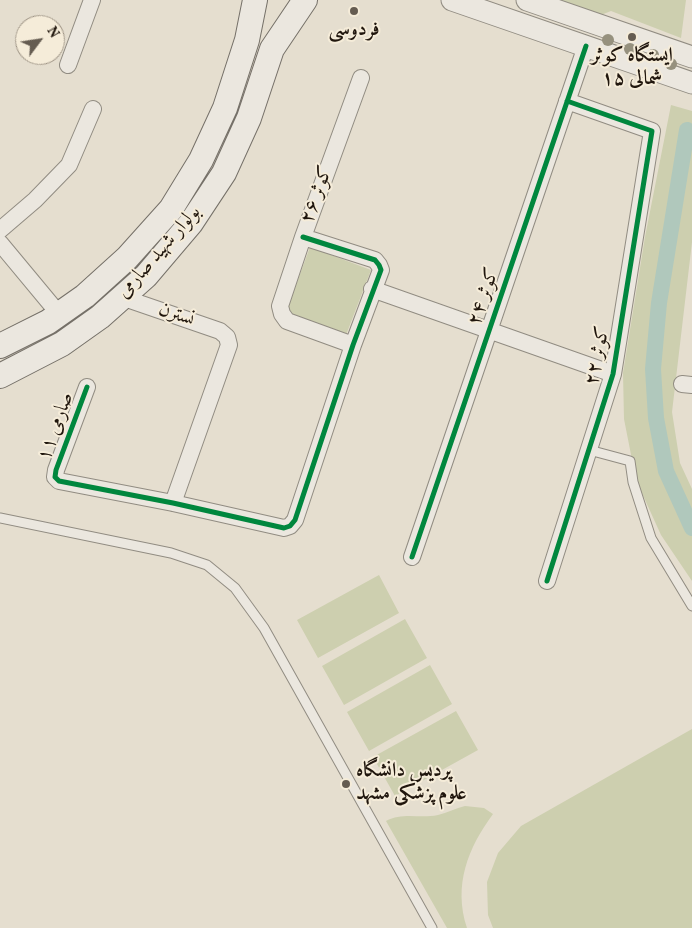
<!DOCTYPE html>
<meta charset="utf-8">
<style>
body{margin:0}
#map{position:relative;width:692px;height:928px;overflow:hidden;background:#e5decf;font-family:Vollkorn,serif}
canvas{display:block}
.north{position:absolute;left:15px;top:15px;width:50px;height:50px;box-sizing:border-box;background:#f5ecd9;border:1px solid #a09687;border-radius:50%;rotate:59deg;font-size:14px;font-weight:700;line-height:20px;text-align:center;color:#20160d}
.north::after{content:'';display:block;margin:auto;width:18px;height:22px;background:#655c51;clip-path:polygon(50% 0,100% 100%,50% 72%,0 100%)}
</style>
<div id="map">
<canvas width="692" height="928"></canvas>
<div class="north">N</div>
</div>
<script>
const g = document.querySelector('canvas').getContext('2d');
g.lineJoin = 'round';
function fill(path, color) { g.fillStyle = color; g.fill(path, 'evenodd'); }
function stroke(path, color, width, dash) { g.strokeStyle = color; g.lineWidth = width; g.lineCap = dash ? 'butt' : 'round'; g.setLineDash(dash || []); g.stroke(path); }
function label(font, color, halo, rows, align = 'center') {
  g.font = font + ' Vollkorn,Amiri,serif'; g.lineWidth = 4; g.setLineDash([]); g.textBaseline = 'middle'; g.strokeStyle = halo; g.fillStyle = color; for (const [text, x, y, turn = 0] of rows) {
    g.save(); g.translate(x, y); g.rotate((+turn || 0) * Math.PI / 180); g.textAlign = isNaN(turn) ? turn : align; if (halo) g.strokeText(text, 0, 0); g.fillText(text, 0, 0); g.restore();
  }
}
fill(new Path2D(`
 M561 0H686L681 38 611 11 601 15Z
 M671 105 692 111V242L672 412 680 463 692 489V581L661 535 636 480 624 419 623 373 645 237Z
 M310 247 371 270 346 335 286 312Z
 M379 575 399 613 318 658 297 620Z
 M405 619 427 658 344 705 322 666Z
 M430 665 452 704 369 751 347 712Z
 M456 711 478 750 395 796 373 757Z
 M692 729V928H493L488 915 487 882 498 853 521 826Z
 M465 806 484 808 493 814C468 848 453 885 467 928H447L386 821C403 812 420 819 438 815 447 813 456 808 465 806Z`), '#cdcfaf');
stroke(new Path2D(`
 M687 130 659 303 653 369 656 418 666 471 692 528`), '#b0c8bc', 16);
const service = new Path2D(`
 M589 450 630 461 633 482 651 538 692 606
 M0 518 171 553 207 565 235 588 264 628 432 928`);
const minor = new Path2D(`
 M68 65 92 0
 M0 230 35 200 69 165 93 109
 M0 243 59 314
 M372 289 613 374
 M124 298 220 331 227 337 229 345 173 503
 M353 345 287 321 282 314 280 306 303 237 361 78
 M682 384 692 385
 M87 387 56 470 55 477 59 481 173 503 284 528 290 526 295 520 353 345 381 270 379 265 375 260 303 237
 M412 557 586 46
 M547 581 613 374 652 131 567 101`);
const tertiary = new Path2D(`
 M452 0 692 83
 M527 0 692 57`);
const secondary = new Path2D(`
 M0 346 48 322 85 296 127 258 171 209 201 160 225 108 247 40 255 0
 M0 376 62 344 100 317 146 276 191 223 224 173 249 118 272 49 305 0`);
stroke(service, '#918c82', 11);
stroke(minor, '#918c82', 18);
stroke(tertiary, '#918c82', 23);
stroke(secondary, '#757068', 26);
stroke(service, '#ebe7df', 9);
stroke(minor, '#ebe7df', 16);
stroke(tertiary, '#ebe7df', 21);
stroke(secondary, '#ebe7df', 24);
stroke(new Path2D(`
 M87 387 56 470 55 477 59 481 173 503 284 528 290 526 295 520 353 345 381 270 379 265 375 260 303 237
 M412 557 586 46
 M547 581 613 374 652 131 567 101`), '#00873e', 5);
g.fillStyle = '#96917e';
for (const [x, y] of [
 [608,40],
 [630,49],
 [653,55],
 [671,64]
]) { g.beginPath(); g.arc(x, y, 6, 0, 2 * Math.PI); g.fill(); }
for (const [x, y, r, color] of [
 [354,11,5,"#655c51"],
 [632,37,5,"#655c51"],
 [346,784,5,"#655c51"]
]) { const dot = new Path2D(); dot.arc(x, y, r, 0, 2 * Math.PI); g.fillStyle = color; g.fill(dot); stroke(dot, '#f5ecd9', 2); }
label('bold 20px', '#20160d', '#f5ecd9', [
 ["فردوسی",354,31],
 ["ایستگاه کوثر",632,57],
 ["شمالی ۱۵",632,80],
 ["پردیس دانشگاه",356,772,"left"],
 ["علوم پزشکی مشهد",356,795,"left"]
]);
label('20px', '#20160d', '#f5ecd9', [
 ["کوثر ۲۶",318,195,-70],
 ["بولوار شهید صارمی",160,253,-49],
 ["کوثر ۲۴",485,297,-71],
 ["نسترن",176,316,19],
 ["کوثر ۲۲",599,356,-78],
 ["صارمی ۱۱",57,427,-70]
]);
</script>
